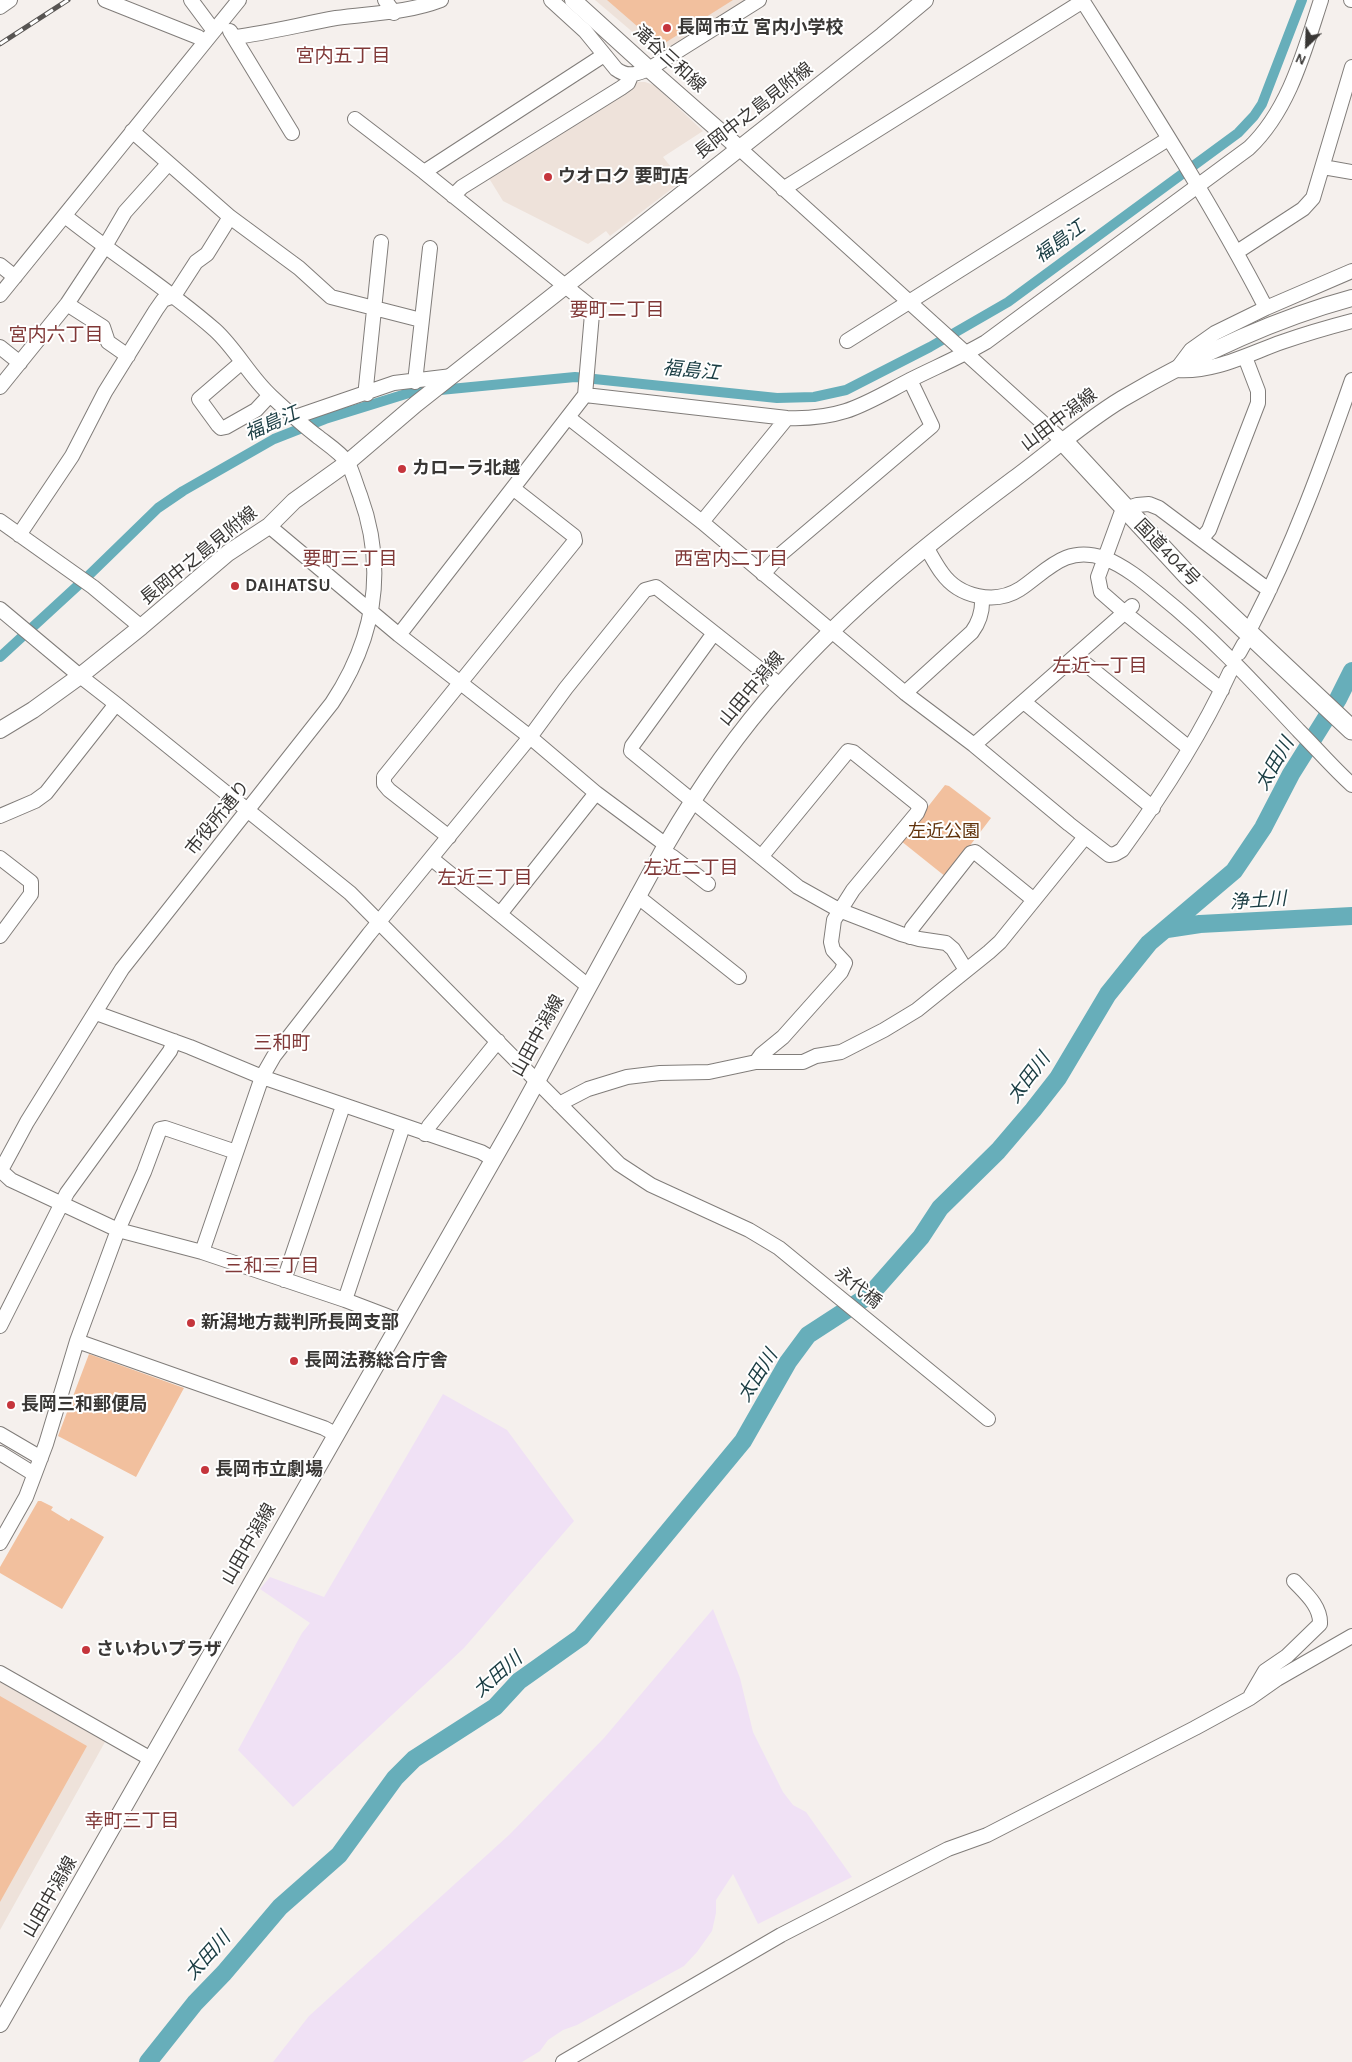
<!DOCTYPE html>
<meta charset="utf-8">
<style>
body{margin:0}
#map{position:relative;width:1352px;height:2062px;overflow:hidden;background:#f5f0ed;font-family:Karla,sans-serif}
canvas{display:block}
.north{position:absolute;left:1282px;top:20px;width:50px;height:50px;-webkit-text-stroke:4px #fff;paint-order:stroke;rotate:204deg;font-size:14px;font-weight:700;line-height:20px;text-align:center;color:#393735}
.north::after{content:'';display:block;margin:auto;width:18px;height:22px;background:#393735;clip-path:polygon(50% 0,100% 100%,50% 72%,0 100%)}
</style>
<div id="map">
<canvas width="1352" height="2062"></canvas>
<div class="north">N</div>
</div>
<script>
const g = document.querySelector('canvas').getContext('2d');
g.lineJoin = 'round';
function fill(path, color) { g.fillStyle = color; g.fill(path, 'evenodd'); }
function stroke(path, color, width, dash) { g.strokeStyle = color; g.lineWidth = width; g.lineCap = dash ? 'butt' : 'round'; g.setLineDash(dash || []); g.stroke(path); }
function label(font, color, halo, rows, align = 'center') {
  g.font = font + ' Karla,"Noto Sans JP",sans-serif'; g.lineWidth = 4; g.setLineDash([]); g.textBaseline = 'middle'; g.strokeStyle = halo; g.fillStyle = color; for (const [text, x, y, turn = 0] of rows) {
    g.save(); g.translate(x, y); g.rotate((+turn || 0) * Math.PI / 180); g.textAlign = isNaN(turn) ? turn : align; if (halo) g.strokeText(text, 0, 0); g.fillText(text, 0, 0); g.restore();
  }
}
fill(new Path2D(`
 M595 0H751L662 57Z
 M637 82H645L654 85 703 131 663 157 682 181 610 236 606 231 588 244 503 201 487 175Z
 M0 1682 105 1742 0 1930Z`), '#eee2da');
fill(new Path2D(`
 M443 1394 507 1430 574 1521 464 1648 293 1807 238 1750 302 1633 310 1623 260 1589 270 1577 324 1597Z
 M713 1609 740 1678 753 1732 783 1792 793 1805 806 1812 852 1877 758 1924 733 1874 716 1900V1913L712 1931 697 1952 684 1966 577 2025 563 2030 548 2040 540 2051 522 2062H273L309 2016 509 1835 604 1738Z`), '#f0e1f5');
fill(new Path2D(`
 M607 0H733L660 46Z
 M945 785 949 786 991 818 946 877 901 841Z
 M89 1354 184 1388 136 1477 58 1436Z
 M38 1501H41L53 1507 51 1510 69 1521 71 1518 104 1537 62 1609 0 1573V1567Z
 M0 1696 87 1746 0 1902Z`), '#f2c09e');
stroke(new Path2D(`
 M0 657 86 578 158 508 183 491 274 439 325 419 409 393 575 377 777 398 814 397 846 390 930 347 1008 302 1238 133 1254 116 1262 104 1302 0`), '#67aeba', 10);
stroke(new Path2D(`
 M1167 929 1200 924 1352 916
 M148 2062 195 2003 224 1973 280 1907 339 1855 395 1778 414 1759 495 1707 519 1681 581 1637 743 1441 788 1362 808 1335 868 1296 877 1287 921 1237 940 1208 998 1151 1033 1110 1058 1078 1108 994 1149 943 1234 871 1263 828 1291 774 1338 699 1352 671`), '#67aeba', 18);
const minor = new Path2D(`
 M105 0 198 37 205 42
 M191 0 214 31
 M385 0 394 13
 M551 0 585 31 616 69C628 78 636 74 649 69L759 0
 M1082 0C1146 101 1211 202 1266 308
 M1351 0H1352
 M0 7 10 0
 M230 31 292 133
 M234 37C269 33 302 24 336 18 372 13 407 13 441 0
 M355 119 424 172 590 306 592 314 585 395 399 635
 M132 131 230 217 299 268 331 297 421 320
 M739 148 1064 442
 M1323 167 1352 172
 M424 172 604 55
 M783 189 1083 1
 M453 196 462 187 621 88 628 83 631 76
 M1237 252 1303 209 1313 198 1352 67
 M0 265 15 277
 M1352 271 1266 308 1215 333 1191 350 1176 370C1214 373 1248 354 1282 342 1305 334 1329 327 1352 321
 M0 295 239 0
 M67 304 103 327 108 342 128 356
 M847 341 1168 139
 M0 347 20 363
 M242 362 199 399 218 425 221 428 226 427 256 410 270 395
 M415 382 430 248
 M0 387 67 304 104 248 125 212 168 164
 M367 394 366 387 381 242
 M585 395 787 418C843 420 864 404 910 380 936 367 962 356 986 342L1249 148C1289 110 1304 52 1321 0
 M295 417 394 383 452 376
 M569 418 702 522 905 693 974 745 1069 824 1109 855 1115 854 1122 850C1163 794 1201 735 1230 672
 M0 521 93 587 141 627
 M702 522 787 418
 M269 526 399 635 530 737 596 793 666 845
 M19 535 72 456 105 392 156 310 163 300 174 296 196 262 207 254 230 217
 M1202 538 1209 530 1258 403V391L1245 357
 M926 547C931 555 936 565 942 573 959 597 995 605 1020 589 1048 570 1065 545 1104 558 1125 566 1144 582 1161 596 1211 636 1255 684 1299 731 1317 749 1333 768 1352 785
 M763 574 781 554 932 426 910 380
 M0 609 80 676 116 704 350 893 619 1164 651 1185 749 1230 779 1248 988 1419
 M1252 625C1293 546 1323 463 1352 380
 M714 633 632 746 631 751 798 887 839 910 901 934 919 939 946 943 953 949 966 970
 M1239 653 1244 644
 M1077 657 1189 748
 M1222 690 1125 613 1101 592 1098 577 1121 514 1125 509 1137 505 1149 504 1159 508 1262 585 1270 589
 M905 693 972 632C980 621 983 611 982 597
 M1024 702 1153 808
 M974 745 1132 606
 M0 816 35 801 46 793 116 704
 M449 837 389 790 384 784V777L575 541 574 536 514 489
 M663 851 673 857 708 884
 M0 858 31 882V894L0 936
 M432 859 588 986
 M637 896 739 977
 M500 914 596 793
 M910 937 912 928 971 853 975 852 1034 900
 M96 1013 190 1047 262 1077 481 1152 493 1159
 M756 1062 761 1055 783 1037 841 972 845 963 833 950 831 942 834 920 853 890 917 813 920 806 853 752 848 751 761 857
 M559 1104 588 1089 627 1077 660 1073 709 1072 756 1062H803L816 1056 841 1052 884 1030 917 1010 989 952 1000 942 1085 837
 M425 1134 429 1126 498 1041
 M0 1170 11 1180 118 1230 202 1252 345 1300 387 1316 399 1322
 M0 1172 27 1122 122 969 332 703C375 638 387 569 360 495 356 485 353 473 348 463 340 452 327 444 317 436 301 424 286 410 271 396 250 377 236 349 215 330 167 288 114 255 65 216
 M202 1252 262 1077 274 1056 369 934 530 737 566 688 645 590 656 587 780 685
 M284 1280 343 1106
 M345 1300 403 1126
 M0 1326 67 1193 170 1051 174 1041
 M77 1341 324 1428 335 1434
 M0 1434 41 1458
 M0 1453 34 1474
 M0 1543 26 1497 46 1444 77 1341 118 1230 144 1172 160 1129 165 1128 236 1152
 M0 1673 151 1759
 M1251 1695 1265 1671 1287 1656 1320 1624C1321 1606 1305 1593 1294 1581
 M563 2062 781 1935 948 1849 987 1835 1195 1728 1250 1698 1277 1679 1352 1636`);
const major = new Path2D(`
 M573 0 649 69 739 148
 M0 730 33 710 80 676 141 627 228 553 269 526 294 501 347 463 416 404 883 35 925 0
 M0 2024 513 1125 666 845C699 788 737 733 781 684 850 606 931 541 1014 479 1049 453 1084 422 1122 399 1192 358 1274 319 1352 298`);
const highway = new Path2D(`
 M1064 442 1188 576 1352 730`);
stroke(minor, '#817d7a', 16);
stroke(major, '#817d7a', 18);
stroke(highway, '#817d7a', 21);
stroke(minor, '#fff', 14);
stroke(major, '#fff', 16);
stroke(highway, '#fff', 19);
const rail = new Path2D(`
 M0 44 68 0`);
stroke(rail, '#585553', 5);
stroke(rail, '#fff', 3, [9]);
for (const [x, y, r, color] of [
 [667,28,5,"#c5353c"],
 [548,177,5,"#c5353c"],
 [402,469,5,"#c5353c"],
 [235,586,5,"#c5353c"],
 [191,1323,5,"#c5353c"],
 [294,1361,5,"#c5353c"],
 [11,1405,5,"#c5353c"],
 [205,1470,5,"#c5353c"],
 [86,1650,5,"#c5353c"]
]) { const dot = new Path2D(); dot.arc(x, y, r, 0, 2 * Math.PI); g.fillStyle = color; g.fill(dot); stroke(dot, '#fff', 2); }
label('bold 18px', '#393735', '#fff', [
 ["長岡市立 宮内小学校",677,28],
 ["ウオロク 要町店",558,177],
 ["カローラ北越",412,469],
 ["DAIHATSU",245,586],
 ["新潟地方裁判所長岡支部",201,1323],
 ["長岡法務総合庁舎",304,1361],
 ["長岡三和郵便局",21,1405],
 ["長岡市立劇場",215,1470],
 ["さいわいプラザ",96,1650]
], 'left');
label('18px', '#393735', '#fff', [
 ["滝谷三和線",669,59,42],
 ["長岡中之島見附線",754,111,-38],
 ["山田中潟線",1059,420,-37],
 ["国道404号",1167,553,46],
 ["長岡中之島見附線",199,556,-39],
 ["山田中潟線",752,689,-50],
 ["市役所通り",218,818,-51],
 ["山田中潟線",538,1036,-61],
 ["永代橋",858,1288,39],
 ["山田中潟線",249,1544,-60],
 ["山田中潟線",50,1897,-60]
]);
label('18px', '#60320b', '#fff', [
 ["左近公園",944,832]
]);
label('19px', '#803837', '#fff', [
 ["宮内五丁目",343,57],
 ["要町二丁目",617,311],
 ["宮内六丁目",56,336],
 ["要町三丁目",350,560],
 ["西宮内二丁目",731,560],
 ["左近一丁目",1100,667],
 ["左近二丁目",691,869],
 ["左近三丁目",485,879],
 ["三和町",282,1044],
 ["三和三丁目",272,1267],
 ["幸町三丁目",132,1822]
]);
label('italic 19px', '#1a3d43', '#fff', [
 ["福島江",1060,242,-36],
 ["福島江",691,371,6],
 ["福島江",272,424,-24],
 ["太田川",1275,764,-60],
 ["浄土川",1258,901,-4],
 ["太田川",1029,1078,-53],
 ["太田川",758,1376,-58],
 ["太田川",498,1675,-41],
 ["太田川",208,1956,-48]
]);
</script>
